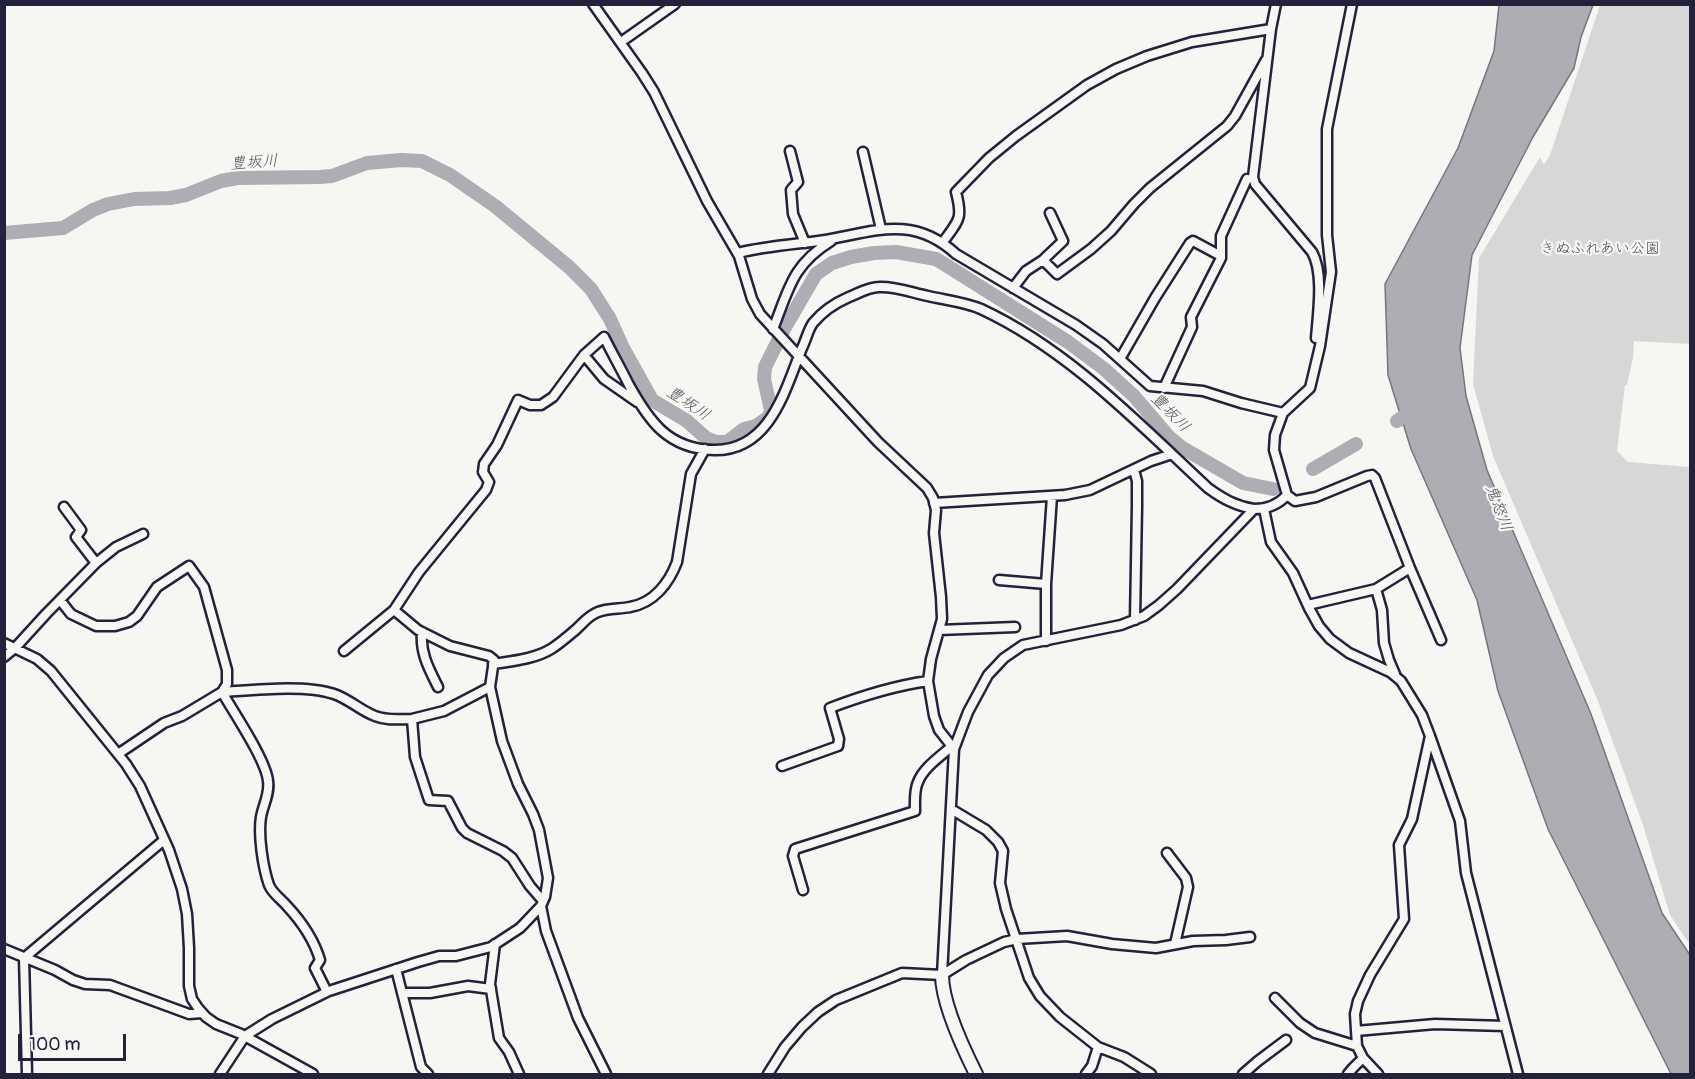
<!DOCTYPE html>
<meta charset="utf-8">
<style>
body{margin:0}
#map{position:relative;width:1695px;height:1079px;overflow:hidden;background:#f6f6f2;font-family:Pangolin,sans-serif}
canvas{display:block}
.frame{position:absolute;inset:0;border:6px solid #22223b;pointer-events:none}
.scale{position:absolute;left:18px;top:1034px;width:108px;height:27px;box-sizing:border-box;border:3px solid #22223b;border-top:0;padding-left:8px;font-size:18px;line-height:21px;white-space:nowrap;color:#22223b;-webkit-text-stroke:4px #f6f6f2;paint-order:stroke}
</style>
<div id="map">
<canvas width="1695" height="1079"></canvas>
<div class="frame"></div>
<div class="scale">100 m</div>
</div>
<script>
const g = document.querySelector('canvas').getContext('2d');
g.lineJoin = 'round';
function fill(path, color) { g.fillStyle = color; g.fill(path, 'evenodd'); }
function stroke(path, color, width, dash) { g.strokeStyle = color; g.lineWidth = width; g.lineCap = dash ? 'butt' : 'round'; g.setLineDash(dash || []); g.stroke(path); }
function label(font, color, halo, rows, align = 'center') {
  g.font = font + ' Pangolin,"Klee One",sans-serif'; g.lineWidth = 4.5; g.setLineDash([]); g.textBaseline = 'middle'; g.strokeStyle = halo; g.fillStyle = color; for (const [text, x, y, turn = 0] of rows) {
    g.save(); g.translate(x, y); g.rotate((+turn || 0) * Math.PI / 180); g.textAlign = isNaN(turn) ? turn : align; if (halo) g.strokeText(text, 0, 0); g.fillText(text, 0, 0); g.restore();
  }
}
fill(new Path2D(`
 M1600 5H1690V344L1634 341 1633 358 1627 385H1625L1617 451 1628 462 1690 467V945L1670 915 1643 825 1598 701 1493 456 1473 384 1479 258 1540 157 1544 165 1550 155Z`), '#d7d7d7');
const water = new Path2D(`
 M1499 5H1593L1581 37 1574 68 1533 137 1472 255 1460 348 1466 396 1487 470 1591 714 1662 913 1690 955V1074H1671L1548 829 1498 691 1477 600 1411 449 1388 375 1385 284 1458 148 1494 51Z`);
fill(water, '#adadb3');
stroke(water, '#757583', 1.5);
stroke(new Path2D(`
 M4 233 63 228 93 210 108 204 134 199 170 198 186 195 221 181 237 178 320 177 332 176 367 163 401 160 422 161 450 175 495 206 569 267 591 289 610 319 623 348 652 400 687 421 706 438 716 442H727L744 429 756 426 769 417 771 410 764 379 765 367 784 329 816 274 832 263 851 257 874 253 896 252 936 259 949 267 1068 342 1103 368 1134 396 1169 437 1181 447 1243 483 1273 489
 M1397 421 1416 408
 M1313 469 1356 444`), '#adadb3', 14);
const street = new Path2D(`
 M593 4 642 73 654 92 707 201 739 256 752 299 760 314 878 442 927 488 933 498 936 510 934 533 941 597 942 619 931 659 928 681 934 716 939 730 954 749
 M1276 4 1271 29 1253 177 1255 184 1312 252C1324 273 1318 313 1316 338
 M621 42 675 4
 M790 151 798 182 791 190 793 214 805 243
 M863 152 881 229
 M943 242C959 220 963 219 956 192L989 158 1016 136 1087 85 1116 69 1147 56 1192 42 1271 29
 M738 253C762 247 786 245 811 242 866 236 908 210 956 254L1076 325 1103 344 1150 386 1203 391 1241 403 1283 413
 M1043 260 1057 274 1091 249 1111 231 1134 204 1150 188 1227 126 1235 116 1266 60
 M1013 288 1026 271 1043 260 1063 241 1050 213
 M773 329C789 289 792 265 831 241
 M584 355 604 379 637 402
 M1120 359 1155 298 1190 243 1193 241 1221 256
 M1164 388 1192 327 1191 317 1221 258V236L1247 179
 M1134 470 1137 481V506L1135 620
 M1287 495 1295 501 1316 497 1367 476 1372 475 1375 478 1410 568 1441 640
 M934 503 1065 495 1090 490 1151 461 1172 454
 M64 507 81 530 76 537 96 563
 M1264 509 1271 542 1293 573 1309 608 1319 626 1330 639 1349 653 1390 672 1401 681 1422 715 1430 736 1460 821 1466 873 1518 1074
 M999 580 1046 584V641
 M1046 584 1052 496
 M1376 589 1382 610 1384 643 1389 660 1395 674
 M60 600 71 614 96 626H115L129 622 137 616 157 587 189 566 204 587 227 670V684L222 692 182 716 164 723 118 754
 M1308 605 1376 589 1410 568
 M394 610 418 630 450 646 489 656 494 660 490 687 444 711 412 719 415 757 429 800 448 801 462 828 467 833 503 851 512 858 530 886 543 901
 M939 630 1015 627
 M422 632C420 653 429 669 438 687
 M4 643 37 659 51 671 126 764 140 786 169 850 182 889 187 914 189 948V986L192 999 198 1008 206 1017 216 1024 241 1034 313 1074
 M344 651 394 610 419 572 486 490 489 482 483 472 484 464 497 445 518 400 530 405H541L553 397 584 355 604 337C612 353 621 369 629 385 649 421 668 449 714 450 770 451 785 390 802 348 806 340 808 330 813 323 823 311 835 303 849 297 859 293 869 287 879 287 895 286 913 293 928 296 945 300 965 302 981 309 1069 350 1138 423 1208 488 1223 499 1236 506 1254 509
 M4 657 15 648 46 614 96 563 116 547 143 534
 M493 664C512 661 535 659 551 649 559 644 566 638 573 632 582 625 587 616 598 612 607 608 620 609 630 607 654 603 669 583 677 562L691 474 705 449
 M782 766 838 746 839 739 830 708C864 695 893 686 928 681
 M951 809 986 830 998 842 1003 851 1000 883 1006 909 1029 978 1040 996 1060 1017 1098 1047 1124 1057 1151 1074
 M1167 853 1186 878 1188 887 1175 944
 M803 890 793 856 795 849 915 811C915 802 914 790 918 782 924 767 941 756 952 746
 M541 906 546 931 578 1018 606 1074
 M495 944 490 984 499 1038 509 1052 519 1074
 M4 949 55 970 73 980 85 984 110 985 189 1014 202 1013
 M396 969 421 1067 428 1074
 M942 975 954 749 968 712 988 675 1004 658 1023 645 1121 625 1144 616 1159 605 1177 589 1254 509C1267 509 1278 505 1287 495L1274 450 1275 435 1283 413 1310 388 1320 346 1331 272 1327 235V129L1352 4
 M327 992 315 968 320 960C314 940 301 921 287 906 281 899 272 893 269 885 263 868 258 835 261 817 263 805 270 794 268 781 266 760 234 713 222 692 253 690 305 684 334 694 349 699 361 711 375 716 387 721 400 719 412 719
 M402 993H430L468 986 491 989
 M1275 998 1300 1023 1315 1033 1357 1046
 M1356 1031 1435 1024 1505 1026
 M27 1074 24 958 164 840
 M220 1074 245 1036 272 1019 329 991 418 962 439 956H456L491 947 520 928 541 906 545 897 548 878 539 830 533 814 518 784 502 741 490 687
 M768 1074 785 1047 802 1027 818 1012 836 1000 902 973 942 975 966 960 1004 942 1017 939 1067 936 1112 944 1156 948 1193 941 1226 940 1250 937
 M1086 1074 1092 1066 1098 1047
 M1243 1074 1258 1061 1286 1040
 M1348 1074 1353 1068 1363 1058
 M1378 1074 1363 1058 1357 1046 1355 1014 1358 1001 1370 975 1404 919 1399 845 1412 819 1430 736`);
const secondary = new Path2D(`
 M942 975C942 1003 964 1050 976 1074`);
stroke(street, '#22223b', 13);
stroke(secondary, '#22223b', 16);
stroke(street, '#f6f6f2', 8);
stroke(secondary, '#f6f6f2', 12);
label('15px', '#4f4f62', '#f6f6f2', [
 ["きぬふれあい公園",1600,249]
]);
label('italic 16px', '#535365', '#f6f6f2', [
 ["豊坂川",254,163,-4],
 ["豊坂川",688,404,34],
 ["豊坂川",1170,413,45],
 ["鬼怒川",1498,508,69]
]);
</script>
